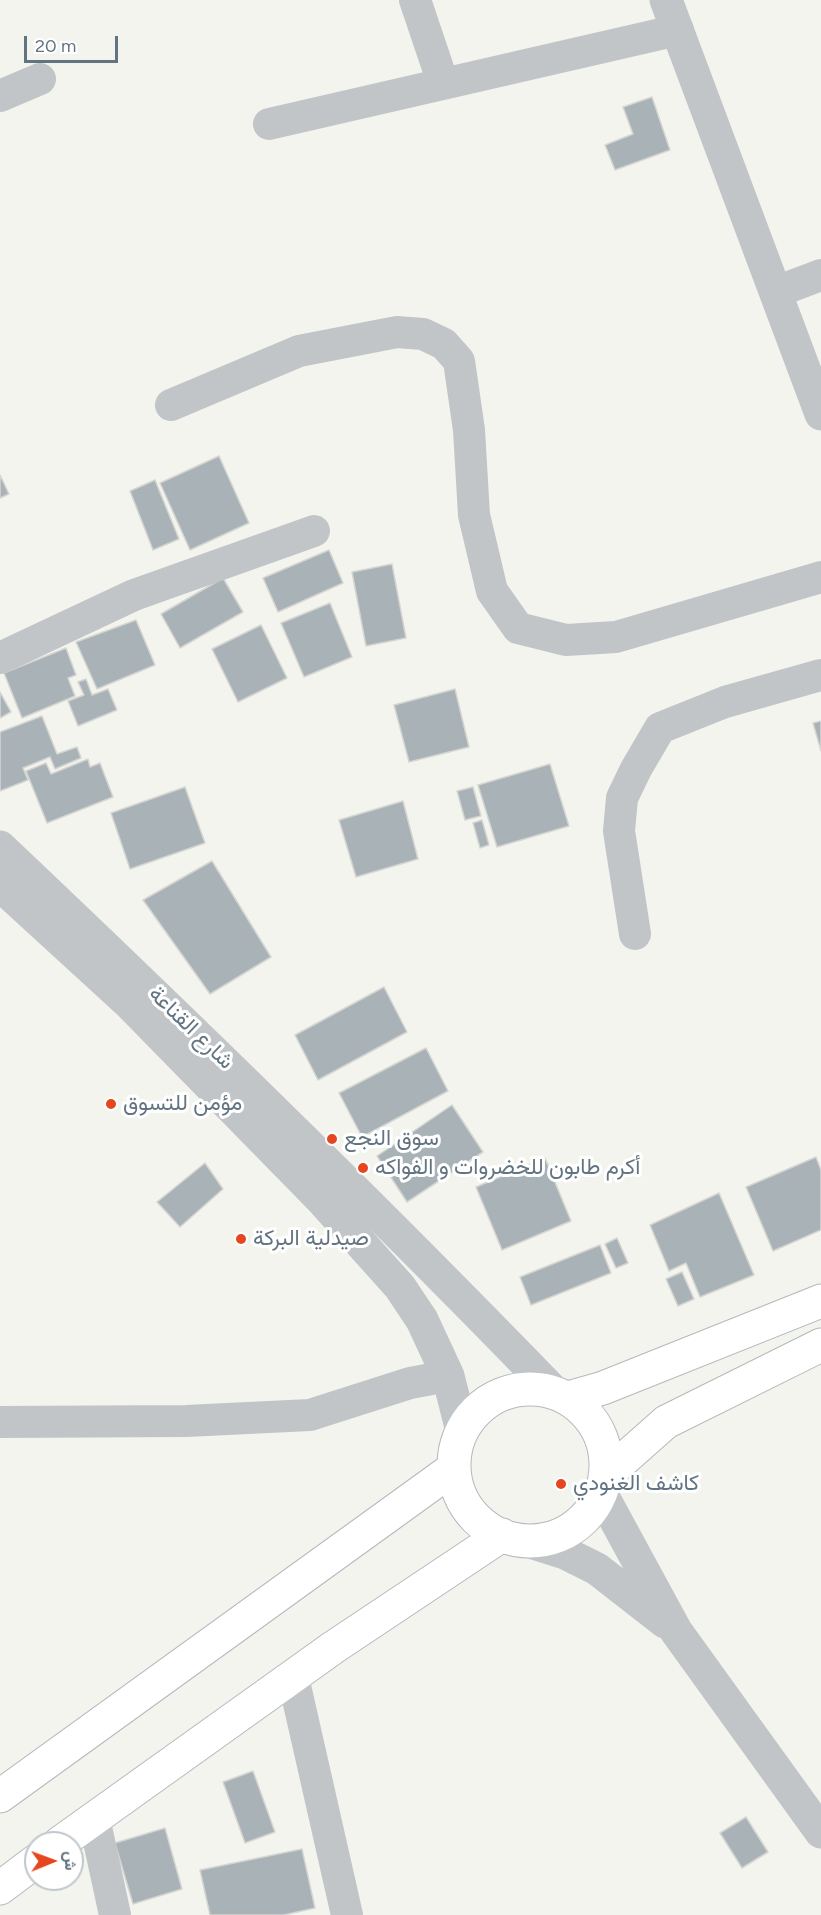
<!DOCTYPE html>
<meta charset="utf-8">
<style>
body{margin:0}
#map{position:relative;width:821px;height:1915px;overflow:hidden;background:#f4f4ef;font-family:Figtree,Vazirmatn,sans-serif}
canvas{display:block}
.north{position:absolute;left:24px;top:1831px;width:60px;height:60px;box-sizing:border-box;background:#fff;border:2px solid #c0c7cd;border-radius:50%;rotate:89deg;font-size:16px;font-weight:700;line-height:24px;text-align:center;color:#627481}
.north::after{content:'';display:block;margin:auto;width:21px;height:27px;background:#e5461f;clip-path:polygon(50% 0,100% 100%,50% 72%,0 100%)}
.scale{position:absolute;left:24px;top:36px;width:94px;height:27px;box-sizing:border-box;border:3px solid #627481;border-top:0;padding-left:8px;font-size:18px;line-height:21px;white-space:nowrap;color:#627481;-webkit-text-stroke:4px #fff;paint-order:stroke}
</style>
<div id="map">
<canvas width="821" height="1915"></canvas>
<div class="north">ش</div>
<div class="scale">20 m</div>
</div>
<script>
const g = document.querySelector('canvas').getContext('2d');
g.lineJoin = 'round';
function fill(path, color) { g.fillStyle = color; g.fill(path, 'evenodd'); }
function stroke(path, color, width, dash) { g.strokeStyle = color; g.lineWidth = width; g.lineCap = dash ? 'butt' : 'round'; g.setLineDash(dash || []); g.stroke(path); }
function label(font, color, halo, rows, align = 'center') {
  g.font = font + ' Figtree,Vazirmatn,sans-serif'; g.lineWidth = 6; g.setLineDash([]); g.textBaseline = 'middle'; g.strokeStyle = halo; g.fillStyle = color; for (const [text, x, y, turn = 0] of rows) {
    g.save(); g.translate(x, y); g.rotate((+turn || 0) * Math.PI / 180); g.textAlign = isNaN(turn) ? turn : align; if (halo) g.strokeText(text, 0, 0); g.fillText(text, 0, 0); g.restore();
  }
}
const building = new Path2D(`
 M652 97 670 150 615 170 605 145 633 134 623 107Z
 M219 456 249 523 190 550 160 483Z
 M0 475 9 494 0 498Z
 M155 480 179 539 153 550 130 491Z
 M329 550 343 583 278 612 263 578Z
 M392 564 406 638 366 646 352 572Z
 M223 578 243 612 180 648 161 614Z
 M330 603 352 657 304 677 281 623Z
 M136 620 155 665 97 689 76 642Z
 M261 625 287 678 238 702 212 649Z
 M66 648 76 675 68 678 75 696 22 718 4 673Z
 M86 679 92 695 108 689 117 710 78 726 68 701 84 695 78 682Z
 M455 689 469 747 409 762 394 705Z
 M0 692 11 712 0 718Z
 M42 716 57 754 77 747 81 758 55 769 50 757 23 768 28 780 0 791V732Z
 M821 721V751L813 723Z
 M88 759 90 767 100 763 113 797 47 823 26 771 46 763 51 774Z
 M550 764 569 826 497 847 478 785Z
 M185 787 205 843 130 869 111 813Z
 M473 787 481 816 465 820 457 791Z
 M403 801 418 859 356 877 339 820Z
 M482 820 489 845 480 848 473 823Z
 M212 861 271 957 210 994 143 900Z
 M384 987 407 1032 318 1080 295 1035Z
 M426 1048 448 1091 362 1137 339 1093Z
 M452 1105 483 1152 407 1202 377 1156Z
 M816 1157 821 1170V1230L773 1251 746 1187Z
 M545 1158 571 1221 502 1250 476 1187Z
 M205 1163 223 1189 180 1227 157 1202Z
 M719 1193 754 1275 700 1297 686 1263 669 1271 650 1225Z
 M617 1238 628 1263 616 1268 605 1244Z
 M600 1245 611 1273 531 1305 520 1277Z
 M682 1272 694 1299 678 1306 666 1279Z
 M253 1771 275 1832 245 1843 223 1782Z
 M746 1817 768 1852 742 1868 720 1833Z
 M165 1828 182 1889 133 1904 115 1843Z
 M302 1849 315 1908 284 1915H210L200 1870Z`);
fill(building, '#a9b2b6');
stroke(building, '#d5d5d2', 1.5);
const secondary = new Path2D(`
 M454 1465a76 76 0 1 1 152 0a76 76 0 1 1-152 0Z
 M568 1398 603 1388 821 1301
 M605 1476 666 1422 821 1345
 M0 1796 454 1468
 M60 1843 334 1647 502 1535
 M0 1888 36 1861`);
stroke(secondary, '#b3b9bc', 35);
stroke(new Path2D(`
 M415 0 443 83
 M0 96 40 79
 M269 124 678 30
 M776 292 821 275
 M171 405 299 351 397 332 423 334 444 344 459 361 469 430 474 515 492 591 518 628 566 640 616 637 821 577
 M0 658 134 595 314 531
 M635 934 619 831 622 798 636 769 660 728 725 702 821 675
 M0 1422 186 1421 310 1415 410 1383 448 1376
 M293 1677 347 1915
 M94 1818 115 1915`), '#c1c5c8', 32);
stroke(new Path2D(`
 M666 0 821 414
 M0 847C188 1025 374 1206 554 1392
 M0 885 128 1002 322 1200 400 1287 422 1320 448 1376 462 1431
 M601 1493 676 1631 821 1832
 M527 1541 565 1553 597 1569 665 1622`), '#c1c5c8', 33);
stroke(secondary, '#fff', 33);
for (const [x, y, r, color] of [
 [111,1104,6,"#e5461f"],
 [332,1139,6,"#e5461f"],
 [363,1168,6,"#e5461f"],
 [241,1239,6,"#e5461f"],
 [561,1484,6,"#e5461f"]
]) { const dot = new Path2D(); dot.arc(x, y, r, 0, 2 * Math.PI); g.fillStyle = color; g.fill(dot); stroke(dot, '#fff', 2); }
label('22px', '#627481', '#fff', [
 ["شارع القناعة",191,1028,44]
]);
label('22px', '#627481', '#fff', [
 ["مؤمن للتسوق",123,1104],
 ["سوق النجع",344,1139],
 ["أكرم طابون للخضروات و الفواكه",375,1168],
 ["صيدلية البركة",253,1239],
 ["كاشف الغنودي",573,1484]
], 'left');
</script>
